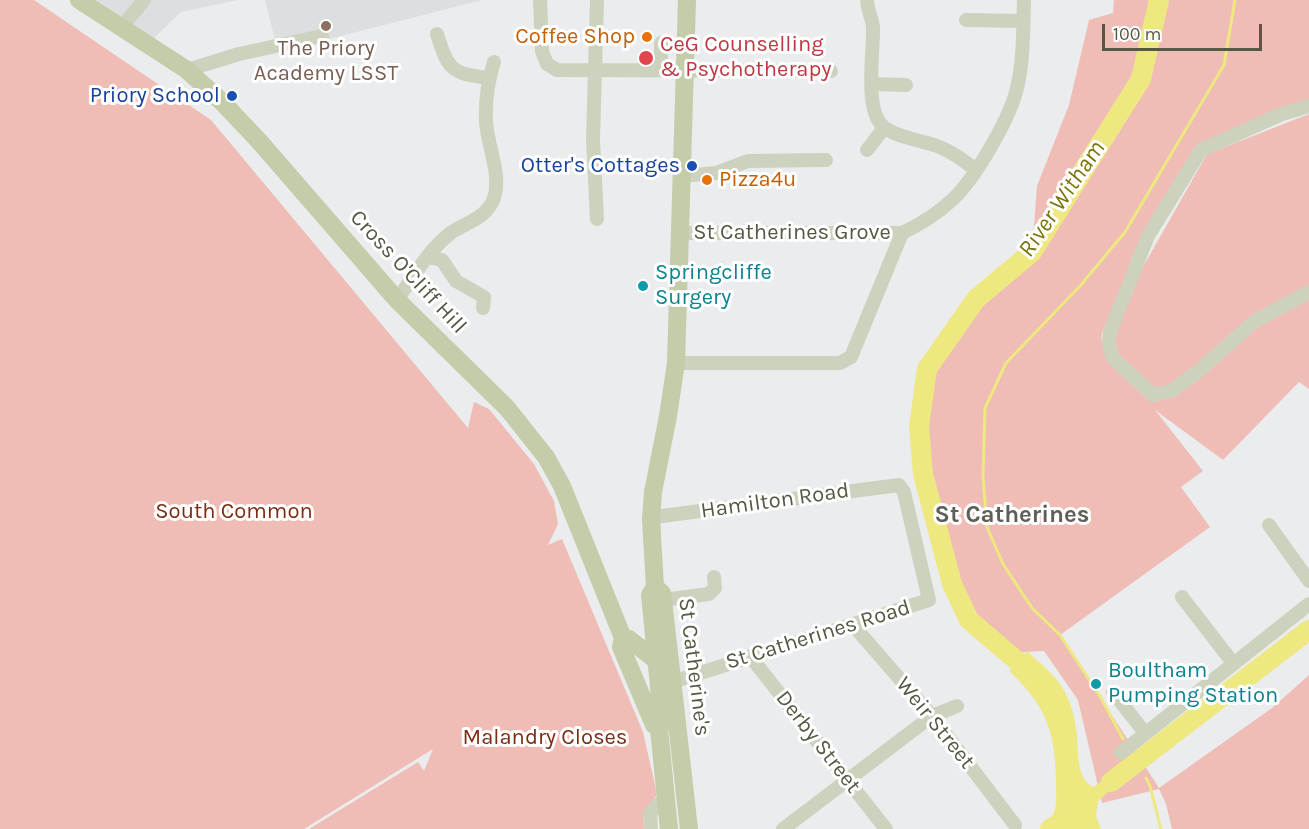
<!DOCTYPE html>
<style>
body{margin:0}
#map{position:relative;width:1309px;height:829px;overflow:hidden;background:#ebecee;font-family:Karla,sans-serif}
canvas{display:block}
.scale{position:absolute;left:1102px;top:24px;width:160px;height:27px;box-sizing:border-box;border:3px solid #545943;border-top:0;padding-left:8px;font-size:18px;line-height:21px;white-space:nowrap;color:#545943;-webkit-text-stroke:4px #fff;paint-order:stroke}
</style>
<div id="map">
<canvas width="1309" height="829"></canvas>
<div class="scale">100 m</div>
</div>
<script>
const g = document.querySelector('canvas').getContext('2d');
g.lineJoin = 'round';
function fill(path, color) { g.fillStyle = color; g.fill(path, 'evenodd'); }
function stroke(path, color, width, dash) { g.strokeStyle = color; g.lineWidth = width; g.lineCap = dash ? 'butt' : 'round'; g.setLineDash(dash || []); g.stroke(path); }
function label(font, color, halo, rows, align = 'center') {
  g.font = font + ' Karla,sans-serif'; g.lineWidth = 6; g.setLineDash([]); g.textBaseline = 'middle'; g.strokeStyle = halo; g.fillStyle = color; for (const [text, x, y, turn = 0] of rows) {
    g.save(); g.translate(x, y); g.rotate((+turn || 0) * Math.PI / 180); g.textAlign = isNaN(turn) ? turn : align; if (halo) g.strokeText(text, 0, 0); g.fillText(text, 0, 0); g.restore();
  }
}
fill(new Path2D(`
 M97 0H238L181 12 153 39Z
 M265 0H482L278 52Z`), '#dcdedf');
fill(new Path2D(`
 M0 0H34L211 120 468 428 474 402 489 409 534 464 554 501 558 524 548 545 562 539 643 732 657 794 643 817 644 829H309L418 762 424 771 433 749 304 829H0Z
 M1114 0H1309V101L1201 144 1137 253 1102 333 1101 341 1207 154 1309 114V389L1299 382 1223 460 1155 410 1203 471 1181 487 1210 527 1060 635 1159 788 1272 708 1309 675V829H1172L1166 804 1159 789 1102 803 1078 700 1044 651 1008 653 969 620 952 584 923 474 919 426 927 369 976 299 1032 252 1037 186 1069 105 1089 20 1113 13Z`), '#efbdb6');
fill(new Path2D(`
 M1027 651C1056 677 1070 688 1076 728 1079 746 1075 781 1094 787L1128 761 1135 769 1098 801 1096 816 1101 829H1061L1051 817C1058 809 1056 796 1056 786 1056 734 1047 706 1009 671Z`), '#eee881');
stroke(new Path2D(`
 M1123 739 1101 698 1060 635 1032 608 1003 564 987 527 983 476 985 408 1006 363 1080 286 1125 232 1224 65 1235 0
 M1146 778 1150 786 1161 829`), '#eee881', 3);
stroke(new Path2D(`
 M1036 677 969 620 952 584 923 474 919 426 927 369 976 299 1032 252 1141 79 1159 0
 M1111 782 1309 630
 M1050 829 1078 810`), '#eee881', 20);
stroke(new Path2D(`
 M540 0 542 51 547 64 557 70 831 71
 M867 0C867 9 872 17 873 27 874 51 863 113 885 128 899 138 920 140 937 146 951 151 963 160 976 170
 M966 20 1024 21
 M121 28 144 0
 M437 34C448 69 451 74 489 78
 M661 43V70
 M187 70 239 54 322 36
 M872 84 906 85
 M1309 106 1282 114 1201 150 1148 236 1110 332C1108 343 1109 350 1114 359L1153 395 1171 391 1195 374 1255 321 1309 292
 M867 150 884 128
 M681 176 716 173 748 161 826 160
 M597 219 593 140 597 0
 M681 233H902C921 224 937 214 952 200 975 179 1008 121 1016 92 1024 62 1023 31 1024 0
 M427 257 442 260 456 281 484 297 483 308
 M397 300C413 277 429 249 452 232 467 222 487 218 494 198 502 174 487 146 486 121 485 101 488 81 494 62
 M676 363H840L851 357 902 233
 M651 519 662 516 899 485 904 492 929 600 672 682
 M1269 525 1309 581
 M1182 597 1233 663
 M663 600 709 594 715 588 714 577
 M852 624 932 716 1015 825
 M750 656 886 829
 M1113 692 1145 733
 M1121 753 1309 604
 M651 829 650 813 665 798
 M783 829 932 716 957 706`), '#cdd2be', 14);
stroke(new Path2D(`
 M79 0 187 70 223 103 259 141 397 300 507 408 546 457 562 486 623 638
 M655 587 651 519 653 492 668 416 676 363 687 0
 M655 587 662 593 663 600 689 829
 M655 587 650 595 659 686 662 723 659 729 669 829
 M623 638 621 647 654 725 659 729
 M623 638 629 639 663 666`), '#c4cca9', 18);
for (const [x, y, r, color] of [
 [326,26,6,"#8d6e63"],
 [647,37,6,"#e8710a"],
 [646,58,8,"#e0444e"],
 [232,96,6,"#1a4fb4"],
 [692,166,6,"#1a4fb4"],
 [707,180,6,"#e8710a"],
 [643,286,6,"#0f9aa8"],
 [1096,684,6,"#0f9aa8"]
]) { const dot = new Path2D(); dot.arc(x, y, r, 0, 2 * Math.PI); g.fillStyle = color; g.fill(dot); stroke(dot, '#fff', 2); }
label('22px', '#c56008', '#fff', [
 ["Coffee Shop",635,37],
 ["Pizza4u",719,180,"left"]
], 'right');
label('22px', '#be3a42', '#fff', [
 ["CeG Counselling",660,45],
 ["& Psychotherapy",660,70]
], 'left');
label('22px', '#785e54', '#fff', [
 ["The Priory",326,49],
 ["Academy LSST",326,74]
]);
label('22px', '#164399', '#fff', [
 ["Priory School",220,96],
 ["Otter's Cottages",680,166]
], 'right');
label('22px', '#545943', '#fff', [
 ["St Catherines Grove",792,233],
 ["Cross O'Cliff Hill",408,272,47],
 ["Hamilton Road",775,501,-8],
 ["St Catherines Road",818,635,-17],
 ["St Catherine's",694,667,83],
 ["Weir Street",935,723,51],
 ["Derby Street",818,742,52]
]);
label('22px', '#0d838f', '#fff', [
 ["Springcliffe",655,273],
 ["Surgery",655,298],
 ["Boultham",1108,671],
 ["Pumping Station",1108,696]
], 'left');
label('22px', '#7b2c13', '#fff', [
 ["South Common",234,512],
 ["Malandry Closes",545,738]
]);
label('italic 24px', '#7b740a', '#fff', [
 ["River Witham",1062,199,-56]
]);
label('bold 24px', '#5e6058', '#fff', [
 ["St Catherines",1012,515]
]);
</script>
